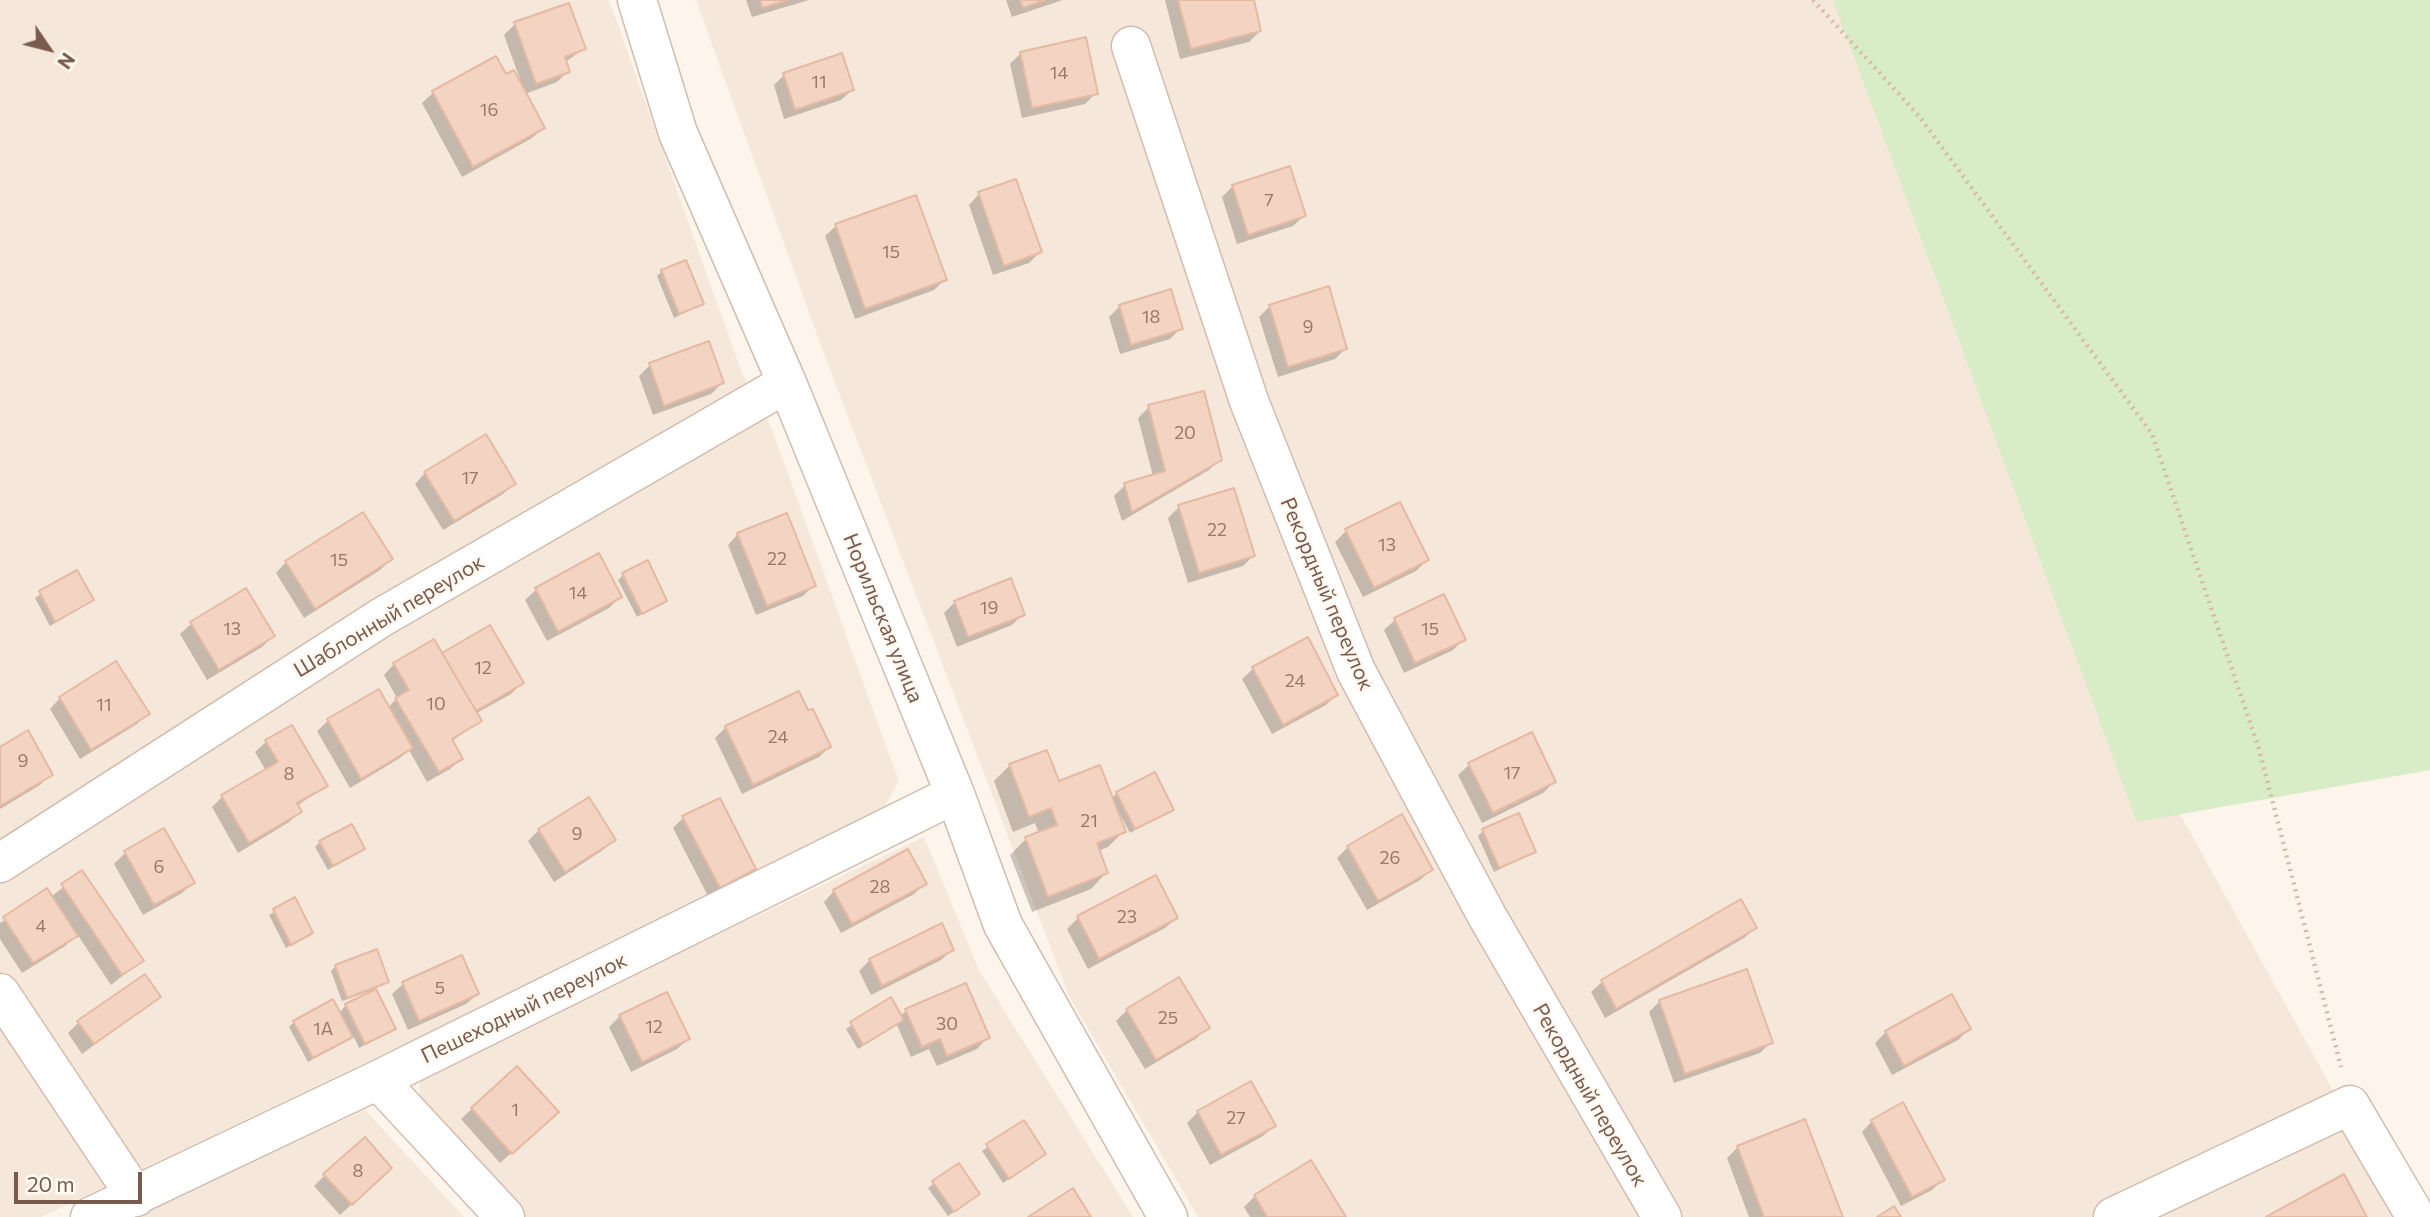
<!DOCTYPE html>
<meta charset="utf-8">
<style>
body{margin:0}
#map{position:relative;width:2430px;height:1217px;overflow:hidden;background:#fdf5eb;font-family:Commissioner,sans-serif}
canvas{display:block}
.north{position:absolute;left:14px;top:14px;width:70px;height:70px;-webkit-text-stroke:5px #fff9f2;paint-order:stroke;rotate:125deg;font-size:19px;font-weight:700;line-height:28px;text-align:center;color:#7a5a4c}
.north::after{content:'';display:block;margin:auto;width:24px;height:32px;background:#7a5a4c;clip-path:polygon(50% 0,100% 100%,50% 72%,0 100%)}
.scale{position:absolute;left:14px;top:1172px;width:128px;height:32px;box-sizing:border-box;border:4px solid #7a5a4c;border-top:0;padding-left:9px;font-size:21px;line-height:24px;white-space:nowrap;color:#7a5a4c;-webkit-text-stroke:5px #fff9f2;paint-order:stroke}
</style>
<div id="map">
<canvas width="2430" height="1217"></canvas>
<div class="north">N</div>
<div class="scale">20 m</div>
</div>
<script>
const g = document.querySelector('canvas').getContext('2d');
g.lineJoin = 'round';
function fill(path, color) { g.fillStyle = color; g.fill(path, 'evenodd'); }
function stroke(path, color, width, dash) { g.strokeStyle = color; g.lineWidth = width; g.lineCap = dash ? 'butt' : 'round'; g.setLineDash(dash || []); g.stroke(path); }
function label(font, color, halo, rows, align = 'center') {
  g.font = font + ' Commissioner,sans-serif'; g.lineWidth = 5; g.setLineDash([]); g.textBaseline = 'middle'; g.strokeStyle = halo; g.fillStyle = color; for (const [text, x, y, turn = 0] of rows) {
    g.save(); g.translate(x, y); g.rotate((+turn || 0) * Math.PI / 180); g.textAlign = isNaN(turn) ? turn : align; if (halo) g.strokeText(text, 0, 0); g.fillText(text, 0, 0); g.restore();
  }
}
fill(new Path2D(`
 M0 0H609L742 373 772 429 899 782 876 820 41 1217H0Z
 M696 0H1836L2053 584 2403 1217H1198L1069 996 823 351Z
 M924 837 979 970 1133 1217H525L420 1106 419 1076Z
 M365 1110 464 1217H133Z`), '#f5e7d9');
fill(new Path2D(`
 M1833 0H2430V770L2137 822Z`), '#d8ecc8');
fill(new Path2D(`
 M746 0H809L752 17Z
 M1006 0H1063L1012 17Z
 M1165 0H1252L1260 31 1249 42 1180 59Z
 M515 24 584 49 565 62 568 71 557 82 525 94 543 128 532 138 462 177 422 103 433 93 506 77 521 82 504 35Z
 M1021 53 1096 93 1085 104 1022 118 1010 64Z
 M784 75 852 90 841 100 784 119 774 85Z
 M1233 186 1304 216 1293 226 1237 244 1222 197Z
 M979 194 1040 252 1029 263 993 275 969 205Z
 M836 226 945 279 934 290 855 319 825 236Z
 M662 271 702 304 674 318 657 276Z
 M1120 306 1181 328 1170 339 1120 354 1109 317Z
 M1270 306 1346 348 1335 359 1278 377 1259 317Z
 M650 365 722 383 711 394 653 415 639 376Z
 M1149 407 1220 459 1209 470 1122 521 1114 496 1125 485 1153 476 1138 418Z
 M425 473 514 483 503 494 443 530 415 484Z
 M1179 507 1254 555 1243 566 1188 583 1168 518Z
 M1346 531 1427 560 1416 571 1363 597 1335 542Z
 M738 534 814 585 803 596 756 615 728 545Z
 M598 556 620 597 609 608 547 641 525 600 536 590Z
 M391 559 380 570 304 618 276 573 286 562Z
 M76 572 92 600 50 626 35 598Z
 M623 575 665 601 637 617 618 580Z
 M246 591 273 636 262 647 207 680 180 634 191 624Z
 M955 602 1023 614 1012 625 957 647 944 613Z
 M1395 620 1464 639 1453 650 1404 673 1384 630Z
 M442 656 522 683 511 694 475 714 479 721 451 742 461 759 450 769 427 782 409 750 400 758 350 788 317 731 328 721 378 691 388 708 397 698 384 675 394 664Z
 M1253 669 1336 695 1326 705 1272 734 1242 679Z
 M60 698 147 714 137 724 80 759 50 709Z
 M808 713 829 747 819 757 742 794 715 738 726 727Z
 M1531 734 1554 782 1543 793 1482 823 1458 775 1469 765Z
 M266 742 325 786 297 806 300 812 289 822 238 853 212 807 222 797 266 771 255 752Z
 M0 749 51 774 40 785 0 809Z
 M1010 765 1111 799 1117 793 1172 809 1130 833 1118 811 1116 812 1124 831 1108 847 1098 851 1106 873 1091 889 1032 912 1010 855 1026 839 1039 834 1035 823 1013 832 994 781Z
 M683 818 754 869 743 880 709 898 673 828Z
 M539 830 614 840 603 850 554 882 528 841Z
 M164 831 193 882 182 893 143 915 114 864 125 853Z
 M1483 831 1534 852 1494 872 1478 836Z
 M320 842 363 848 328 870 315 847Z
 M1348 847 1431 870 1420 880 1367 910 1337 858Z
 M82 872 141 961 111 985 77 934 65 946 22 973 0 939V923L51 897Z
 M1155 878 1176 918 1165 928 1088 969 1067 929 1078 918Z
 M925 883 914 894 841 933 824 902 834 891Z
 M295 900 311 933 286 948 269 915Z
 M1740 902 1755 928 1744 938 1605 1018 1591 992 1602 982Z
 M952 950 941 960 871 995 859 971 870 960Z
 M336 966 387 982 374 989 394 1029 359 1048 353 1035 308 1062 289 1027 294 1022 339 1013 346 1005 371 993 370 991 342 1001 331 971Z
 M1179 979 1208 1027 1197 1038 1145 1069 1116 1021 1127 1010Z
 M403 984 477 994 466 1004 408 1030 392 994Z
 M159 997 82 1054 68 1033 79 1022Z
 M890 1000 900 1016 906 1011 987 1038 977 1049 937 1066 929 1049 911 1057 897 1025 858 1049 846 1029Z
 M1660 1001 1771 1042 1760 1053 1674 1083 1649 1012Z
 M620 1016 688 1039 677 1049 631 1072 609 1027Z
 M1969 1029 1958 1040 1892 1075 1875 1043 1886 1032Z
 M472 1109 545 1123 500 1163 461 1119Z
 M1198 1112 1273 1126 1263 1136 1210 1165 1187 1123Z
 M1804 1121 1841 1217H1749L1727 1158 1738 1147Z
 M1872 1121 1943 1179 1932 1190 1901 1206 1862 1132Z
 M1023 1122 1044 1154 1003 1183 982 1151Z
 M1310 1162 1344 1217H1250L1244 1207 1255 1196Z
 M958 1166 973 1198 948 1216 928 1188Z
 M325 1175 379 1179 340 1215 314 1186Z`), '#0003');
const building = new Path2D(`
 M760 0H788L762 8Z
 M1020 0H1045L1023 8Z
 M1178 0H1254L1261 31 1191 49Z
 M569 3 586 49 565 57 570 72 536 84 514 22Z
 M1086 37 1098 94 1032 108 1020 52Z
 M842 53 854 90 795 110 783 73Z
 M496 56 506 74 514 70 545 128 473 167 432 91Z
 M1290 166 1306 216 1248 235 1232 185Z
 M1016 179 1042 252 1004 266 978 192Z
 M916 195 947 280 865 309 835 224Z
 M686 260 704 304 679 314 661 270Z
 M1329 286 1347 349 1288 367 1269 305Z
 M1171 289 1183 329 1131 345 1119 305Z
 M709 341 724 383 664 406 649 363Z
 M1204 391 1222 460 1132 512 1124 483 1165 471 1148 405Z
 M486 434 516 484 454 521 424 472Z
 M1234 488 1255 556 1199 573 1178 505Z
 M1400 502 1429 560 1374 588 1345 529Z
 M363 512 393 559 315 609 285 561Z
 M787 513 816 586 767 606 737 533Z
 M599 553 622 597 558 632 535 588Z
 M648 560 667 601 642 614 622 573Z
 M77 570 94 600 55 622 39 591Z
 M1011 578 1025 615 968 637 954 601Z
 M246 588 275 636 219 670 190 622Z
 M1444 594 1466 640 1415 663 1394 618Z
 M490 625 524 683 476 711 442 653Z
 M1308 637 1338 695 1283 725 1252 667Z
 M434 639 482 721 452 739 463 759 439 772 395 698 409 690 393 663Z
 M116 661 150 714 91 750 59 697Z
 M379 689 413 748 361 779 327 719Z
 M799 691 808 710 813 709 831 747 753 785 725 726Z
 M292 725 328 786 297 803 302 812 249 843 221 795 278 762 265 740Z
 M28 730 53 775 0 806V747Z
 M1532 732 1556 782 1493 813 1468 763Z
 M1047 750 1059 781 1100 765 1126 832 1097 843 1108 873 1048 897 1025 837 1057 825 1051 808 1029 817 1009 764Z
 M1155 772 1174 810 1135 829 1116 792Z
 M589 797 616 840 565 872 538 829Z
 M720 798 756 869 720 888 682 816Z
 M1519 813 1536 852 1499 868 1482 829Z
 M1402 814 1433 870 1378 901 1347 846Z
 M352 824 365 849 333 866 319 841Z
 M164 828 195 883 154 905 124 851Z
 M908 849 927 884 852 924 833 890Z
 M82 870 144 961 122 975 61 884Z
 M1156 875 1178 918 1099 959 1077 916Z
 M47 888 78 936 33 963 3 917Z
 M295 897 313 933 291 945 273 909Z
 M1741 899 1757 928 1616 1009 1601 980Z
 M942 923 954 950 882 986 869 959Z
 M377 949 389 982 347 998 335 965Z
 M462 955 479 994 419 1021 402 982Z
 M1747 969 1773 1043 1685 1074 1659 1000Z
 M145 974 161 997 94 1044 77 1021Z
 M1179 977 1210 1028 1156 1060 1126 1009Z
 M966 983 990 1038 947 1056 940 1039 922 1047 905 1009Z
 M376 989 396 1029 365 1044 345 1004Z
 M667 992 690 1039 642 1062 619 1015Z
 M1952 994 1971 1029 1904 1066 1885 1031Z
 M891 997 904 1020 863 1045 850 1022Z
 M333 999 353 1037 313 1058 293 1021Z
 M517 1066 559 1112 512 1154 471 1108Z
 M1251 1081 1276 1126 1221 1155 1197 1111Z
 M1903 1102 1945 1180 1912 1197 1871 1120Z
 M1805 1119 1843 1217H1764L1737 1146Z
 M1024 1120 1046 1154 1009 1179 986 1144Z
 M365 1137 392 1168 352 1205 323 1174Z
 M1311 1160 1346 1217H1267L1254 1195Z
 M959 1163 980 1194 954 1212 932 1181Z
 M2344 1174 2367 1217H2266Z
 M1073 1188 1091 1217H1028Z
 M1894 1206 1901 1217H1877Z`);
fill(building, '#f3d3c2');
stroke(building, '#e6b9a2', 2);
const minor = new Path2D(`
 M637 0 678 133 787 383 955 794 1003 925 1168 1217
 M1131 46 1249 401 1356 671 1487 916 1662 1217
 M0 863 382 617 787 383
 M0 993 136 1197
 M378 1080 505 1217
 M90 1217 378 1080 955 794
 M2113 1217 2350 1105 2416 1217`);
stroke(minor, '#d1bcaf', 41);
stroke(new Path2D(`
 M1813 0 1919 116 2152 434 2259 749 2341 1067`), '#d9b6a4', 4.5, [2, 5]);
stroke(minor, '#fff', 38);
label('18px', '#98786a', null, [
 ["14",1059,73],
 ["11",819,82],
 ["16",489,110],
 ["7",1269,200],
 ["15",891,252],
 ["18",1151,317],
 ["9",1308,327],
 ["20",1185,433],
 ["17",470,478],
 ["22",1217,530],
 ["13",1387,545],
 ["22",777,559],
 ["15",339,560],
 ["14",578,593],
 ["19",989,608],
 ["13",232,629],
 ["15",1430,629],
 ["12",483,668],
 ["24",1295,681],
 ["10",436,704],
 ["11",104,705],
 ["24",778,737],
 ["9",23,761],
 ["17",1512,773],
 ["8",289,774],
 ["21",1089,821],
 ["9",577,834],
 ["26",1390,858],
 ["6",159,867],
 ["28",880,887],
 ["23",1127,917],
 ["4",41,926],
 ["5",440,988],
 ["25",1168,1018],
 ["30",947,1024],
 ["12",654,1027],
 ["1А",323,1029],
 ["1",515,1110],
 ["27",1236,1118],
 ["8",358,1171]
]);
label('21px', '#7a5a4c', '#fff9f2', [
 ["Рекордный переулок",1327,594,67],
 ["Шаблонный переулок",389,616,-31],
 ["Норильская улица",883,618,68],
 ["Пешеходный переулок",524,1008,-26],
 ["Рекордный переулок",1590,1095,60]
]);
</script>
